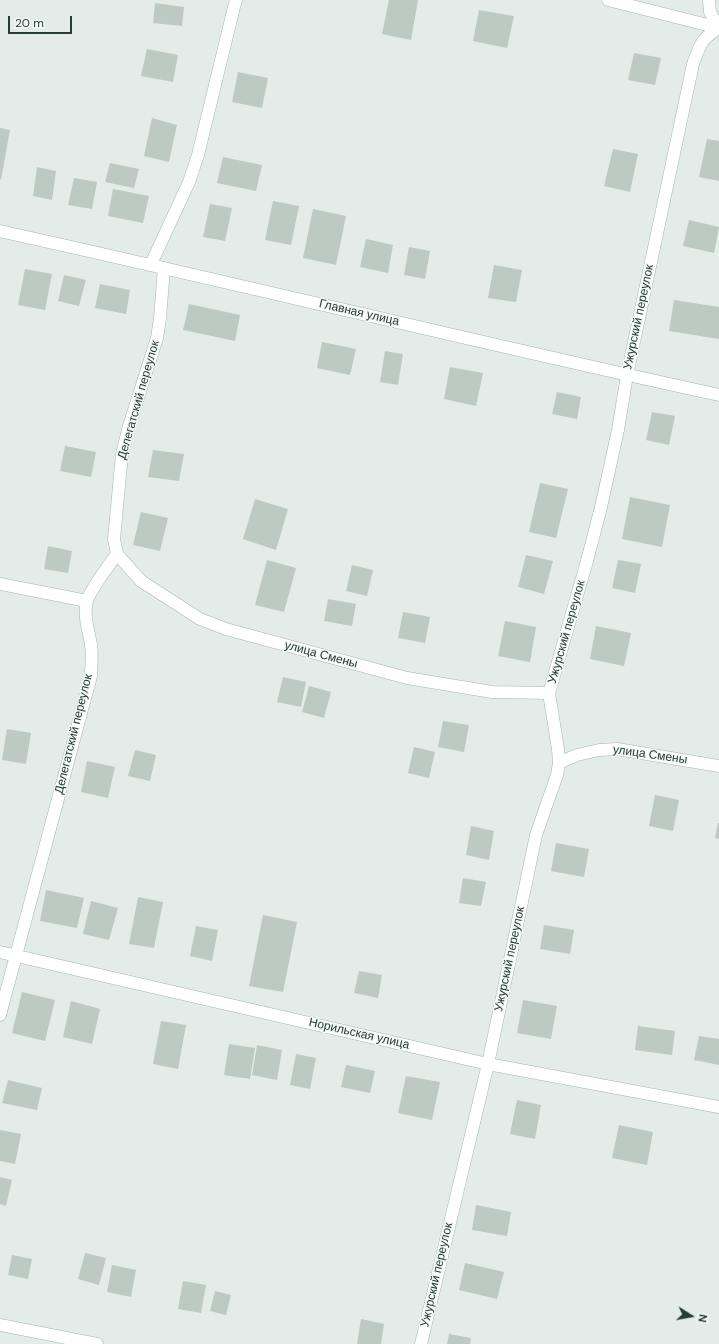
<!DOCTYPE html>
<meta charset="utf-8">
<style>
body{margin:0}
#map{position:relative;width:719px;height:1344px;overflow:hidden;background:#e3ece8;font-family:"DM Sans",sans-serif}
canvas{display:block}
.north{position:absolute;left:671px;top:1296px;width:40px;height:40px;-webkit-text-stroke:3px #f4f9f6;paint-order:stroke;rotate:101deg;font-size:11px;font-weight:700;line-height:16px;text-align:center;color:#243c34}
.north::after{content:'';display:block;margin:auto;width:14px;height:18px;background:#243c34;clip-path:polygon(50% 0,100% 100%,50% 72%,0 100%)}
.scale{position:absolute;left:8px;top:16px;width:64px;height:18px;box-sizing:border-box;border:2px solid #243c34;border-top:0;padding-left:5px;font-size:12px;line-height:14px;white-space:nowrap;color:#243c34;-webkit-text-stroke:3px #f4f9f6;paint-order:stroke}
</style>
<div id="map">
<canvas width="719" height="1344"></canvas>
<div class="north">N</div>
<div class="scale">20 m</div>
</div>
<script>
const g = document.querySelector('canvas').getContext('2d');
g.lineJoin = 'round';
function fill(path, color) { g.fillStyle = color; g.fill(path, 'evenodd'); }
function stroke(path, color, width, dash) { g.strokeStyle = color; g.lineWidth = width; g.lineCap = dash ? 'butt' : 'round'; g.setLineDash(dash || []); g.stroke(path); }
function label(font, color, halo, rows, align = 'center') {
  g.font = font + ' "DM Sans",sans-serif'; g.lineWidth = 3; g.setLineDash([]); g.textBaseline = 'middle'; g.strokeStyle = halo; g.fillStyle = color; for (const [text, x, y, turn = 0] of rows) {
    g.save(); g.translate(x, y); g.rotate((+turn || 0) * Math.PI / 180); g.textAlign = isNaN(turn) ? turn : align; if (halo) g.strokeText(text, 0, 0); g.fillText(text, 0, 0); g.restore();
  }
}
fill(new Path2D(`
 M389 0H418L411 40 382 34Z
 M155 3 184 7 182 26 153 23Z
 M479 10 514 16 507 48 473 41Z
 M147 49 178 55 173 82 141 76Z
 M634 53 661 58 655 85 628 80Z
 M238 72 268 78 262 108 232 102Z
 M152 118 177 125 169 162 144 156Z
 M0 128 10 130 1 180 0 179Z
 M707 139 719 141V181L699 177Z
 M613 149 638 154 630 192 604 186Z
 M223 157 262 165 256 191 217 183Z
 M110 163 139 169 134 188 105 182Z
 M37 167 56 171 52 200 33 196Z
 M74 178 97 182 92 209 68 205Z
 M113 189 149 196 143 223 108 216Z
 M273 201 299 206 291 245 265 240Z
 M210 204 232 208 225 241 203 237Z
 M313 209 346 216 336 265 303 258Z
 M689 220 719 227 714 253 683 246Z
 M366 239 393 245 388 273 360 267Z
 M409 247 430 251 425 279 404 275Z
 M494 265 522 270 516 302 488 298Z
 M25 269 52 274 45 310 18 305Z
 M64 275 86 280 79 306 58 301Z
 M100 284 130 290 126 314 95 308Z
 M674 300 719 307V339L669 331Z
 M189 304 240 315 235 341 183 330Z
 M322 342 356 349 350 375 317 368Z
 M385 351 403 354 398 385 380 382Z
 M450 367 483 373 476 406 444 399Z
 M557 392 581 397 577 419 552 414Z
 M652 412 675 416 669 445 646 440Z
 M65 446 96 452 91 477 60 471Z
 M153 450 184 454 179 481 148 477Z
 M540 483 568 489 556 538 529 532Z
 M630 497 670 505 662 547 622 539Z
 M255 499 288 509 276 550 243 539Z
 M141 512 168 518 160 551 133 545Z
 M48 546 72 551 68 573 44 569Z
 M526 555 553 561 544 594 518 587Z
 M267 560 296 568 284 612 255 605Z
 M618 560 641 564 635 593 612 588Z
 M352 565 373 570 367 596 346 591Z
 M328 599 356 604 352 626 324 621Z
 M403 612 430 617 425 643 398 638Z
 M505 621 536 627 530 662 498 656Z
 M596 626 631 633 624 666 590 659Z
 M283 677 306 682 301 707 277 702Z
 M309 686 331 692 324 718 302 712Z
 M443 721 469 725 464 752 438 747Z
 M7 729 31 733 26 764 2 760Z
 M414 747 435 752 429 778 408 773Z
 M135 750 156 755 150 781 128 776Z
 M87 761 115 767 108 798 81 792Z
 M655 795 679 800 673 831 649 826Z
 M718 823H719V839L715 838Z
 M471 826 494 831 489 860 466 855Z
 M556 843 589 849 584 877 551 871Z
 M463 878 486 882 481 906 459 903Z
 M46 890 84 898 77 928 40 921Z
 M138 897 163 902 154 948 129 944Z
 M91 901 118 908 109 940 83 934Z
 M263 915 297 922 283 992 249 986Z
 M544 925 574 930 570 954 540 949Z
 M196 926 218 930 212 961 190 956Z
 M359 971 382 975 378 998 354 993Z
 M22 992 55 1000 45 1041 12 1033Z
 M523 1000 557 1006 551 1039 517 1033Z
 M71 1001 100 1009 92 1044 63 1037Z
 M161 1021 186 1025 178 1069 153 1064Z
 M638 1026 675 1031 672 1055 635 1050Z
 M699 1036 719 1039V1065L694 1060Z
 M229 1044 255 1048 250 1079 224 1075Z
 M257 1045 282 1050 277 1080 252 1075Z
 M296 1054 316 1058 310 1089 290 1085Z
 M346 1065 375 1071 370 1093 341 1087Z
 M406 1076 440 1082 432 1120 398 1113Z
 M8 1080 42 1088 37 1110 2 1103Z
 M517 1100 541 1105 535 1139 510 1134Z
 M619 1125 653 1132 647 1165 612 1158Z
 M0 1130 21 1134 15 1164 0 1161Z
 M0 1177 12 1180 6 1206 0 1204Z
 M476 1205 511 1212 507 1236 472 1230Z
 M85 1253 106 1258 99 1285 78 1279Z
 M12 1255 32 1259 28 1279 8 1275Z
 M465 1263 504 1272 497 1299 459 1290Z
 M112 1265 136 1270 131 1297 107 1292Z
 M183 1281 206 1285 201 1313 178 1309Z
 M215 1291 231 1295 226 1315 210 1311Z
 M361 1319 384 1324 381 1344H357Z
 M449 1334 471 1338 470 1344H447Z`), '#bccac3');
const street = new Path2D(`
 M608 0 719 28
 M0 231C240 284 479 343 719 395
 M151 264 189 182 198 155 234 7 236 0
 M117 554 141 581 200 619 226 629 407 678 492 692 549 693
 M0 584 87 601
 M559 763 577 755 599 750 617 749 719 766
 M0 952 488 1064 719 1107
 M0 1015 91 676C91 665 93 655 91 645 89 631 83 616 87 601 90 590 109 565 117 554L114 539 122 454 129 426 157 338 160 318 164 268
 M0 1325 97 1344
 M421 1344 488 1064 536 835 557 775 559 763 558 749 549 693 587 561 601 507 618 430 627 375 693 64C700 45 701 39 719 28L710 12 709 0`);
stroke(street, '#a6b4ae', 13);
stroke(street, '#fff', 12);
label('12px', '#243c34', '#f4f9f6', [
 ["Главная улица",359,313,13],
 ["Ужурский переулок",639,317,-78],
 ["Делегатский переулок",139,400,-74],
 ["Ужурский переулок",567,632,-74],
 ["улица Смены",321,655,15],
 ["Делегатский переулок",74,734,-76],
 ["улица Смены",650,755,8],
 ["Ужурский переулок",510,959,-78],
 ["Норильская улица",359,1034,13],
 ["Ужурский переулок",437,1275,-77]
]);
</script>
